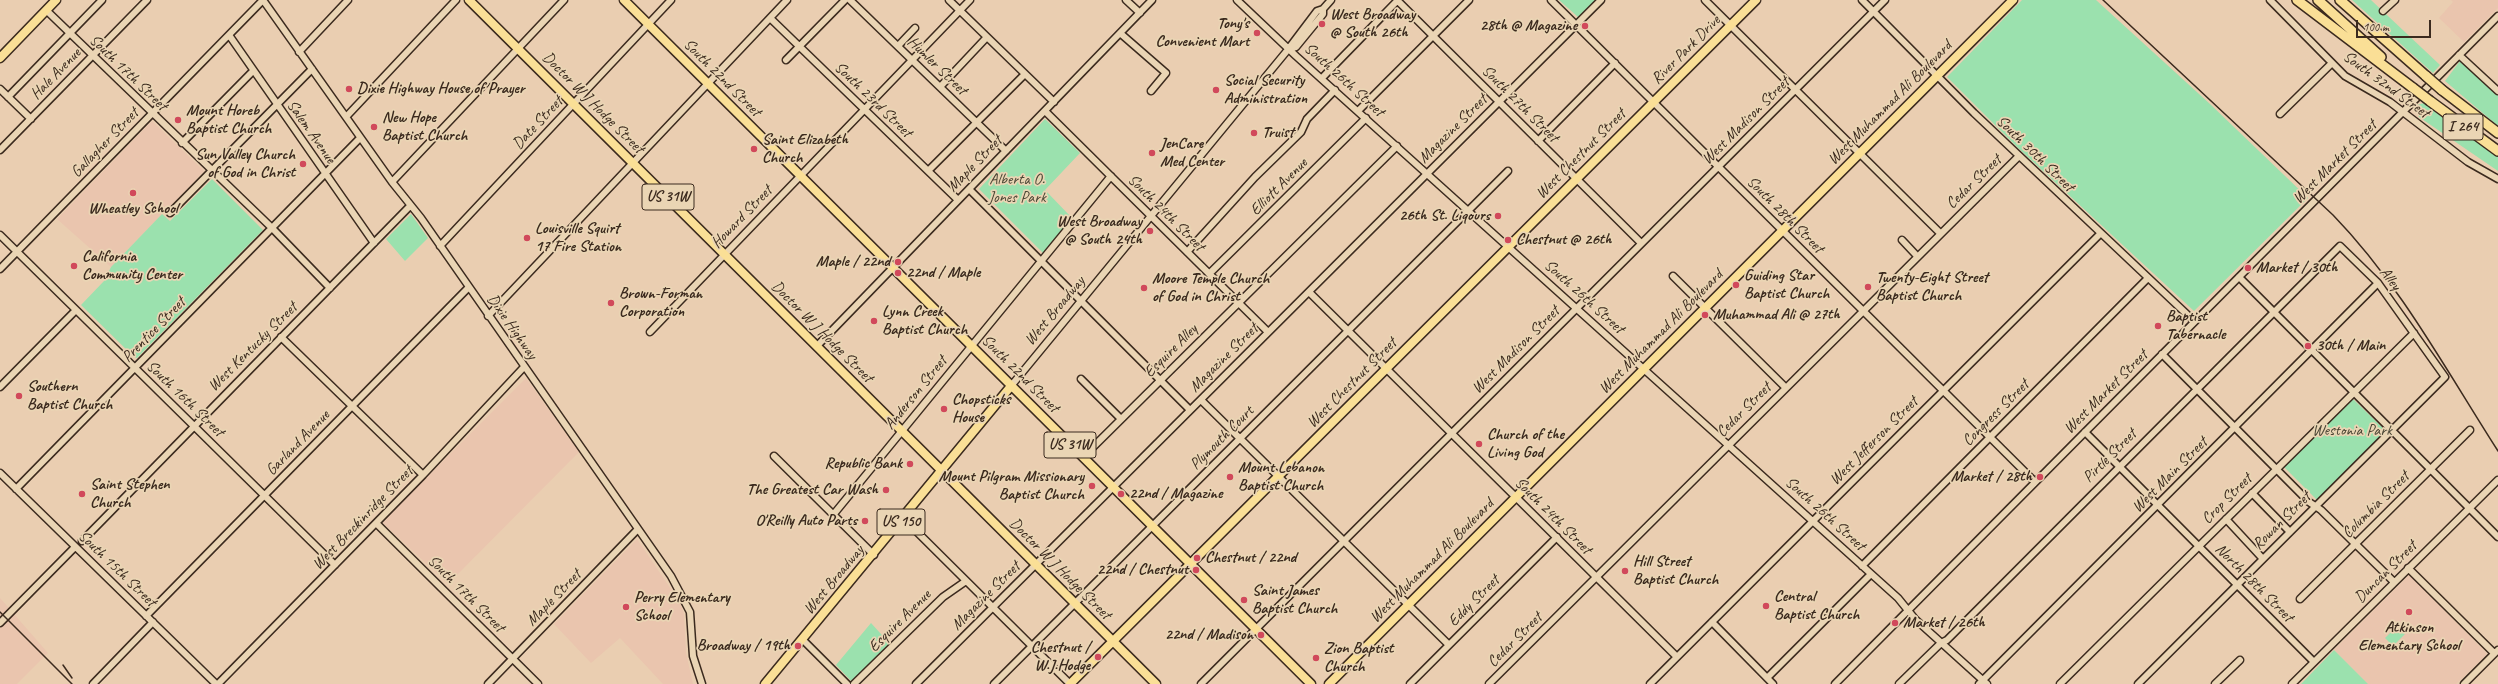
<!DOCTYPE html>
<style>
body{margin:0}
#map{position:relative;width:2498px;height:684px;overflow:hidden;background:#eaceb1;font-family:Caveat,sans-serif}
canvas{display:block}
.scale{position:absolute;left:2356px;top:20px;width:75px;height:18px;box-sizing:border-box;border:2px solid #3b2a1e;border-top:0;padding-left:5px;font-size:12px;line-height:14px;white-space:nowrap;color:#3b2a1e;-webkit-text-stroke:3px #ead5b4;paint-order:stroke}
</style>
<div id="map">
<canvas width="2498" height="684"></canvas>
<div class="scale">100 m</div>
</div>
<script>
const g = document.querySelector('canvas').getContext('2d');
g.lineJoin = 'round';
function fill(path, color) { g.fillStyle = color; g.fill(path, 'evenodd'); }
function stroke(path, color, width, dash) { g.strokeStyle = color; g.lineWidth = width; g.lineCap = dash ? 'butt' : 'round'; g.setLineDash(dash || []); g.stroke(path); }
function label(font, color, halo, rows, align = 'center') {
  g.font = font + ' Caveat,sans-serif'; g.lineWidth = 3.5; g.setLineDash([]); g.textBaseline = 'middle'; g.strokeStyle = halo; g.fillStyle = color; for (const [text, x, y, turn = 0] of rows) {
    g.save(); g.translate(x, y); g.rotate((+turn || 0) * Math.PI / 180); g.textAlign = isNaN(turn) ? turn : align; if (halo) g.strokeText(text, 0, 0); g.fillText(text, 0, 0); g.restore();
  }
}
fill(new Path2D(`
 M2451 0H2498V8L2464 42 2439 18 2453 2Z
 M152 121 204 171 111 267 57 219Z
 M526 378 579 452 448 584 382 522Z
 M637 539 679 601 684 614 686 653 693 684H663L620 638 591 663 554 624Z
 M2409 575 2487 654 2456 684H2368L2334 650Z
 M0 598 48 653 17 684H0Z`), '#eac5ae');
fill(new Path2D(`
 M1559 0H1596L1578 17Z
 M2022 0H2096L2210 104 2308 198 2194 311 2017 147 1947 77Z
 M2352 0H2371L2440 65 2433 73Z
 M2460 61 2498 94V126L2445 81Z
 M2424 103 2460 131 2498 156V171L2419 117 2415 109 2417 105Z
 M1045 119 1080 153 1045 190 1072 218 1043 253 979 189Z
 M212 179 263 230 137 358 134 357 81 305 104 281 111 267 162 214 170 221Z
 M411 214 428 238 405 261 386 239Z
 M2352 398 2386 431 2317 500 2283 466Z
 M871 623 891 645 853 683 836 665Z
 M2397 626 2405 634 2393 646 2385 638Z
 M2334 650 2368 684H2301Z`), '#9be1ae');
const minor = new Path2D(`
 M263 0 392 182 421 218 671 576 690 612 693 656 702 684
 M850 0 1006 151
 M949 0 1054 102
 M1126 0 1140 13
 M1237 0 1296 56 1898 598 1915 619 1987 684
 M1397 0 1641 243
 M1551 0 2035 482
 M1705 0 1940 233
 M1862 0 1974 113 2194 321
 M2270 0 2345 76 2390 102 2468 162 2498 179
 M46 10 272 228 330 288
 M2383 11 2395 0
 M770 18 958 200
 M1120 33 1166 73 1151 91
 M229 35 374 243
 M898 46 915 28
 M1289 49 1296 47 1323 14V9
 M299 52 348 0
 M2459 55 2498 91
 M786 60 845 0
 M1322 78 1398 0
 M940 87 987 37
 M0 89 31 119
 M8 97 102 0
 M1359 110 1469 0
 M1045 111 1268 332
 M2280 114 2332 63
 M346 117 456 0
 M1538 141 1615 63
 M182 143 253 71
 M0 150 147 0
 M928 171 1025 74
 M392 182 564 0
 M969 189 1190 410
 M170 213 312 69
 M0 235 335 565
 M1902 240 1917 256
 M440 246 671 0
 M1187 252 1255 177 1301 132 1307 119 1335 90
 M0 269 263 0
 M1209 274 1366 118
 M1673 276 1786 388
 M2239 277 2498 537
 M1309 292 1677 657
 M488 316 787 0
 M650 332 970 0
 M281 337 423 475
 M817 346 1152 0
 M2162 354 2309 502 2321 510 2394 582
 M1081 379 1121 419
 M1011 386 1286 52 1317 11 1323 9 1331 0
 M0 387 76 310
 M1201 400 1449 645
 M2085 432 2314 662
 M774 456 874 555
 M1083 457 1397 146
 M0 473 216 684
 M16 489 360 138
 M2252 493 2290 532
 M833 515 1111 176
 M903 518 1070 684
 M2226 519 2263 559
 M376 523 538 684
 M82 541 410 206
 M1862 566 2148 278
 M2408 568 2494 653
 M2300 599 2470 430
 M146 616 469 287
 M1712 622 1773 684
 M0 623 75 547
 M803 640 847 684
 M1767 678 1871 574
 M93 684 153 622
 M218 684 423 475 524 367
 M488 684 637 530
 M854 684 943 597 966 581
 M916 684 1601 0
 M994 684 1508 171
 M1201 684 1885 0
 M1410 684 1557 537
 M1489 684 2019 156
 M1650 684 2100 234
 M1835 684 2498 16
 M1899 684 1941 643 1947 640 2340 246 2378 283 2445 377 2138 684
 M1979 684 2378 283
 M2060 684 2414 333
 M2215 684 2240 660
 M2292 684 2498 480
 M2464 684 2498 650`);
const major = new Path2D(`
 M469 0 1156 684
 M624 0 1311 684
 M0 58 56 0
 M765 684 1011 386
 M1070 684 1756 0
 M1329 684 2013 0`);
const highway = new Path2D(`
 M2297 0 2413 88
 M2318 0 2381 57
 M2340 0 2426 76
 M2442 90 2498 133
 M2430 101 2498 151`);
stroke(minor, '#3b2a1e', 9);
stroke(major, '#3b2a1e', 11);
stroke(highway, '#3b2a1e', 12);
stroke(minor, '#ead5b4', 6);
stroke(major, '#fadf96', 8);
stroke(highway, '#fadf96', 9);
stroke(new Path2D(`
 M2103 0 2333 215C2400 284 2446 370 2498 451
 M0 612 72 684
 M63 665 72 678`), '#3b2a1e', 1.5);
const highwayBridge = new Path2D(`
 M2426 76 2442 90
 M2413 88 2430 101`);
stroke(highwayBridge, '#3b2a1e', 12, []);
stroke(highwayBridge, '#fadf96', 9);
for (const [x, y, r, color] of [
 [1322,24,4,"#d1495b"],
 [1585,26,4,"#d1495b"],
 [1257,33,4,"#d1495b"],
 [349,89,4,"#d1495b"],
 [1216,90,4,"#d1495b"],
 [178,120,4,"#d1495b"],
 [374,127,4,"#d1495b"],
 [1254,133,4,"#d1495b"],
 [754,149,4,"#d1495b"],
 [1152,153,4,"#d1495b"],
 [303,164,4,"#d1495b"],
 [133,193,4,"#d1495b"],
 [1498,216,4,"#d1495b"],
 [1150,231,4,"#d1495b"],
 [527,238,4,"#d1495b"],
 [1508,240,4,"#d1495b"],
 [898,262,4,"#d1495b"],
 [74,266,4,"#d1495b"],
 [2248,268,4,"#d1495b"],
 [898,273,4,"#d1495b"],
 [1736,285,4,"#d1495b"],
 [1868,287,4,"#d1495b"],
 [1144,288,4,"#d1495b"],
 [611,303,4,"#d1495b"],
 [1705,315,4,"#d1495b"],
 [874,321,4,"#d1495b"],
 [2158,326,4,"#d1495b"],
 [2308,346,4,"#d1495b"],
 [19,396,4,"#d1495b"],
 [944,409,4,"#d1495b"],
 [1479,444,4,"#d1495b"],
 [910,464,4,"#d1495b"],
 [1230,477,4,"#d1495b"],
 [2040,477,4,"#d1495b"],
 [1092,486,4,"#d1495b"],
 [886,490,4,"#d1495b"],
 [82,494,4,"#d1495b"],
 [1121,494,4,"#d1495b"],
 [865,521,4,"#d1495b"],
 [1197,558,4,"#d1495b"],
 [1196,570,4,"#d1495b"],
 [1625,571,4,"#d1495b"],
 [1244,600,4,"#d1495b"],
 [1766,606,4,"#d1495b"],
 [626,607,4,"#d1495b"],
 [2409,612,4,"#d1495b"],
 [1895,623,4,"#d1495b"],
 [1261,635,4,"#d1495b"],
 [798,646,4,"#d1495b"],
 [1098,657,4,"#d1495b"],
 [1316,658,4,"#d1495b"]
]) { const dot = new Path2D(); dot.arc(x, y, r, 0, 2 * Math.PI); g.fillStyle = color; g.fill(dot); stroke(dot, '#ead5b4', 1.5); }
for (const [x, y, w] of [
 [2463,127,40],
 [668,197,52],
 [1070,445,52],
 [901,522,48]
]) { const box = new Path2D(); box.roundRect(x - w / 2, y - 13, w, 26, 3); g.fillStyle = '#ead5b4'; g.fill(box); stroke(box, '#3b2a1e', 1); }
label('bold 15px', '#3b2a1e', null, [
 ["I 264",2463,127],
 ["US 31W",668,197],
 ["US 31W",1070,445],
 ["US 150",901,522]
]);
label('bold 16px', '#3b2a1e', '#ead5b4', [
 ["West Broadway",1330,15],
 ["@ South 26th",1330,33],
 ["Tony's",1249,24,"right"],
 ["Convenient Mart",1249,42,"right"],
 ["28th @ Magazine",1577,26,"right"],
 ["Social Security",1224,81],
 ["Administration",1224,99],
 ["Dixie Highway House of Prayer",357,89],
 ["Mount Horeb",186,111],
 ["Baptist Church",186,129],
 ["New Hope",382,118],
 ["Baptist Church",382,136],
 ["Truist",1262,133],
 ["Saint Elizabeth",762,140],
 ["Church",762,158],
 ["JenCare",1160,144],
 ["Med Center",1160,162],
 ["Sun Valley Church",295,155,"right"],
 ["of God in Christ",295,173,"right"],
 ["Wheatley School",133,209,"center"],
 ["26th St. Liqours",1490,216,"right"],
 ["West Broadway",1142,222,"right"],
 ["@ South 24th",1142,240,"right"],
 ["Louisville Squirt",535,229],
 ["17 Fire Station",535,247],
 ["Chestnut @ 26th",1516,240],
 ["California",82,257],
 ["Community Center",82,275],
 ["Maple / 22nd",890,262,"right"],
 ["Market / 30th",2256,268],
 ["22nd / Maple",906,273],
 ["Guiding Star",1744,276],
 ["Baptist Church",1744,294],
 ["Twenty-Eight Street",1876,278],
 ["Baptist Church",1876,296],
 ["Moore Temple Church",1152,279],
 ["of God in Christ",1152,297],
 ["Brown-Forman",619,294],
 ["Corporation",619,312],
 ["Lynn Creek",882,312],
 ["Baptist Church",882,330],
 ["Muhammad Ali @ 27th",1713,315],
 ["Baptist",2166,317],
 ["Tabernacle",2166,335],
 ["30th / Main",2316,346],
 ["Southern",27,387],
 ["Baptist Church",27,405],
 ["Chopsticks",952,400],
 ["House",952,418],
 ["Church of the",1487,435],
 ["Living God",1487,453],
 ["Republic Bank",902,464,"right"],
 ["Mount Lebanon",1238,468],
 ["Baptist Church",1238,486],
 ["Mount Pilgram Missionary",1084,477,"right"],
 ["Baptist Church",1084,495,"right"],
 ["Market / 28th",2032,477,"right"],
 ["Saint Stephen",90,485],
 ["Church",90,503],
 ["The Greatest Car Wash",878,490,"right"],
 ["22nd / Magazine",1129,494],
 ["O'Reilly Auto Parts",857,521,"right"],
 ["Chestnut / 22nd",1205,558],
 ["Hill Street",1633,562],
 ["Baptist Church",1633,580],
 ["22nd / Chestnut",1188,570,"right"],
 ["Saint James",1252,591],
 ["Baptist Church",1252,609],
 ["Central",1774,597],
 ["Baptist Church",1774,615],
 ["Perry Elementary",634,598],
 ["School",634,616],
 ["Market / 26th",1903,623],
 ["Atkinson",2409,628,"center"],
 ["Elementary School",2409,646,"center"],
 ["22nd / Madison",1253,635,"right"],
 ["Broadway / 19th",790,646,"right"],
 ["Chestnut /",1090,648,"right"],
 ["W.J.Hodge",1090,666,"right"],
 ["Zion Baptist",1324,649],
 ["Church",1324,667]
], 'left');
label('16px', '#3b2a1e', '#ead5b4', [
 ["River Park Drive",1686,50,-45],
 ["Humler Street",937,66,44],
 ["South 17th Street",128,73,44],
 ["Hale Avenue",56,74,-46],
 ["South 22nd Street",722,78,45],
 ["South 26th Street",1344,80,42],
 ["South 32nd Street",2386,85,36],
 ["South 23rd Street",873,100,44],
 ["Doctor W J Hodge Street",593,103,45],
 ["West Muhammad Ali Boulevard",1890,103,-45],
 ["South 27th Street",1520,104,45],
 ["West Madison Street",1746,121,-45],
 ["Date Street",538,123,-47],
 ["Magazine Street",1453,129,-45],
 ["Salem Avenue",311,132,55],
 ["Gallagher Street",105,143,-46],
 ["West Chestnut Street",1581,154,-45],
 ["South 30th Street",2035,154,44],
 ["West Market Street",2335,162,-45],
 ["Maple Street",975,164,-46],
 ["Cedar Street",1974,182,-44],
 ["Elliott Avenue",1279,187,-45],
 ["South 24th Street",1166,213,45],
 ["South 28th Street",1785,215,45],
 ["Howard Street",742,217,-46],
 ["Alley",2390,279,52],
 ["South 26th Street",1584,297,42],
 ["West Broadway",1055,311,-50],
 ["Dixie Highway",512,327,55],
 ["Prentice Street",154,330,-46],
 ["Doctor W J Hodge Street",822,332,45],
 ["West Muhammad Ali Boulevard",1661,332,-45],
 ["West Kentucky Street",253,347,-45],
 ["West Madison Street",1516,350,-45],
 ["Esquire Alley",1171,351,-45],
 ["Magazine Street",1224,358,-45],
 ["South 22nd Street",1020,374,45],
 ["West Chestnut Street",1352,383,-45],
 ["West Market Street",2106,392,-45],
 ["Anderson Street",916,393,-51],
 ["South 16th Street",185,399,44],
 ["Cedar Street",1744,410,-45],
 ["Congress Street",1996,413,-45],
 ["Plymouth Court",1222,438,-45],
 ["West Jefferson Street",1874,441,-45],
 ["Garland Avenue",298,443,-46],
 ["Pirtle Street",2110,456,-45],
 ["West Main Street",2170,475,-45],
 ["Crop Street",2227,499,-45],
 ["Columbia Street",2376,505,-45],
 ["South 26th Street",1825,514,42],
 ["South 24th Street",1553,516,45],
 ["West Breckinridge Street",363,518,-46],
 ["Rowan Street",2282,521,-45],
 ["West Muhammad Ali Boulevard",1432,561,-45],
 ["South 15th Street",117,569,44],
 ["Doctor W J Hodge Street",1060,569,45],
 ["Duncan Street",2386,572,-45],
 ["West Broadway",834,580,-50],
 ["North 28th Street",2254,583,45],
 ["South 17th Street",466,594,45],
 ["Magazine Street",986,596,-45],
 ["Maple Street",554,598,-46],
 ["Eddy Street",1474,601,-45],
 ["Esquire Avenue",900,621,-45],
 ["Cedar Street",1515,640,-45]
]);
label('16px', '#494534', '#ead5b4', [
 ["Alberta O.",1017,180],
 ["Jones Park",1017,198],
 ["Westonia Park",2352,431]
]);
</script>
